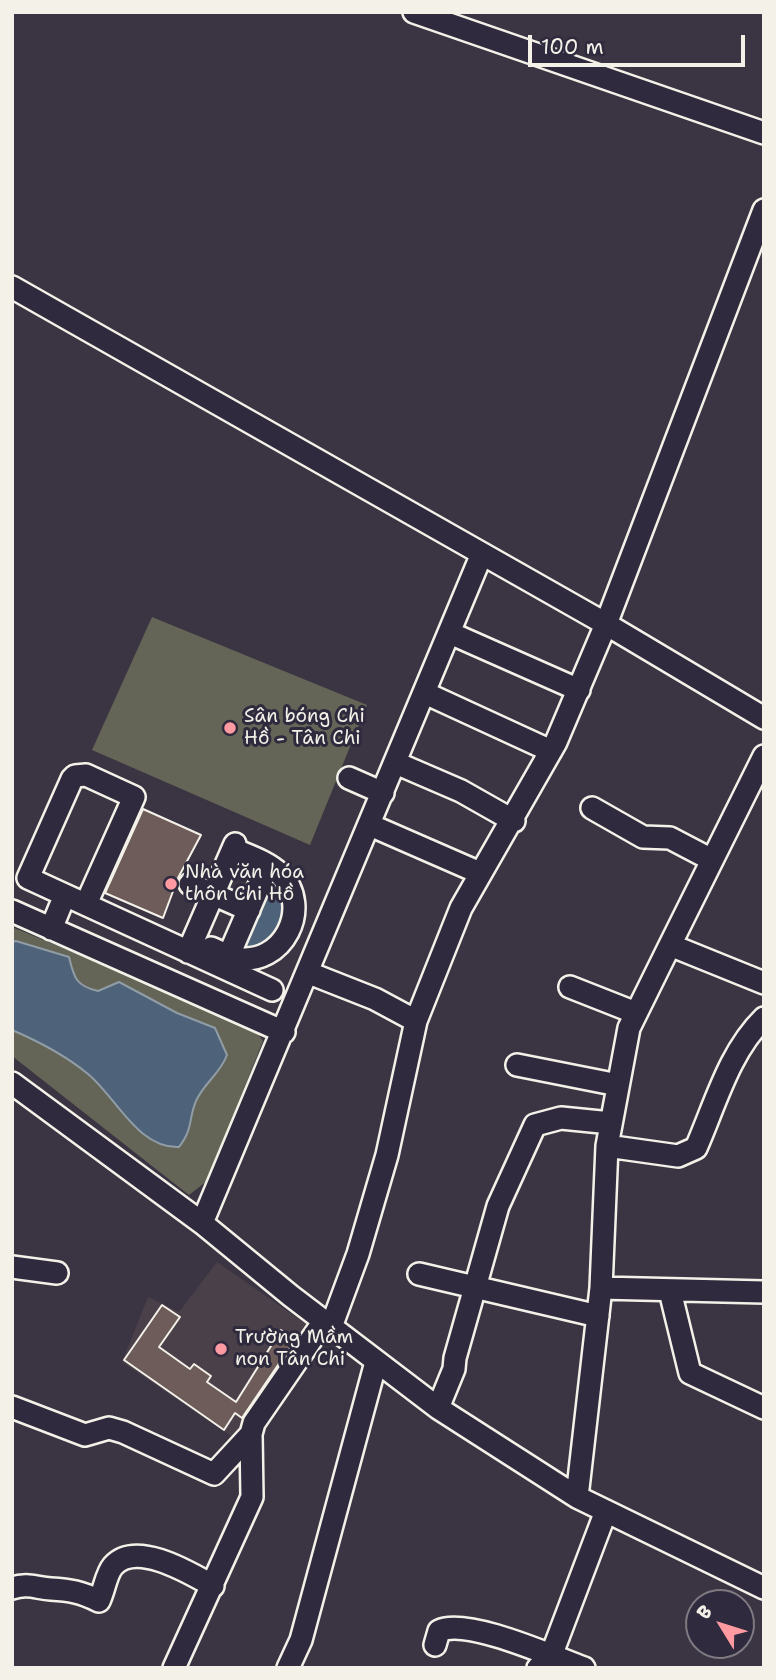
<!DOCTYPE html>
<meta charset="utf-8">
<style>
body{margin:0}
#map{position:relative;width:776px;height:1680px;overflow:hidden;background:#3b3443;font-family:"Shantell Sans",sans-serif}
canvas{display:block}
.frame{position:absolute;inset:0;border:14px solid #f4f1e8;pointer-events:none}
.north{position:absolute;left:685px;top:1589px;width:70px;height:70px;box-sizing:border-box;background:#2f2a3d;border:2px solid #7e7a81;border-radius:50%;rotate:308deg;font-size:19px;font-weight:700;line-height:28px;text-align:center;color:#f4f1e8}
.north::after{content:'';display:block;margin:auto;width:24px;height:32px;background:#ff9aa2;clip-path:polygon(50% 0,100% 100%,50% 72%,0 100%)}
.scale{position:absolute;left:528px;top:35px;width:217px;height:32px;box-sizing:border-box;border:4px solid #f4f1e8;border-top:0;padding-left:9px;font-size:21px;line-height:24px;white-space:nowrap;color:#f4f1e8;-webkit-text-stroke:5px #2f2a3d;paint-order:stroke}
</style>
<div id="map">
<canvas width="776" height="1680"></canvas>
<div class="frame"></div>
<div class="north">B</div>
<div class="scale">100 m</div>
</div>
<script>
const g = document.querySelector('canvas').getContext('2d');
g.lineJoin = 'round';
function fill(path, color) { g.fillStyle = color; g.fill(path, 'evenodd'); }
function stroke(path, color, width, dash) { g.strokeStyle = color; g.lineWidth = width; g.lineCap = dash ? 'butt' : 'round'; g.setLineDash(dash || []); g.stroke(path); }
function label(font, color, halo, rows, align = 'center') {
  g.font = font + ' "Shantell Sans",sans-serif'; g.lineWidth = 6; g.setLineDash([]); g.textBaseline = 'middle'; g.strokeStyle = halo; g.fillStyle = color; for (const [text, x, y, turn = 0] of rows) {
    g.save(); g.translate(x, y); g.rotate((+turn || 0) * Math.PI / 180); g.textAlign = isNaN(turn) ? turn : align; if (halo) g.strokeText(text, 0, 0); g.fillText(text, 0, 0); g.restore();
  }
}
fill(new Path2D(`
 M217 1262 323 1336 246 1446 122 1362 148 1297 179 1312Z`), '#4a404a');
fill(new Path2D(`
 M152 617 367 705 310 845 92 750Z
 M12 927 253 1026 263 1041 207 1181 189 1195 12 1056Z`), '#646556');
const water = new Path2D(`
 M270 874 285 903 282 928 263 946 238 951Z
 M16 941 69 957C74 978 76 986 98 991L119 982 177 1013 215 1028 227 1055C220 1074 204 1083 196 1101 188 1120 194 1127 179 1147 138 1149 116 1097 88 1074 65 1055 40 1042 12 1030V942Z`);
fill(water, '#4e637a');
stroke(water, '#909ca6', 2);
const building = new Path2D(`
 M143 809 201 835 178 878 163 918 105 893Z
 M162 1305 180 1317 159 1347 190 1369 194 1364 211 1376 207 1382 236 1402 281 1330 295 1340 242 1418 235 1413 224 1430 124 1360Z`);
fill(building, '#6d5c5a');
stroke(building, '#f4f1e8', 2);
const minor = new Path2D(`
 M414 12 764 133
 M12 287 606 624 764 210
 M450 633 579 690
 M425 693 551 751
 M764 756 670 945 764 983
 M396 763 461 791 514 821
 M349 778 383 793
 M592 808 643 837 670 838 712 860
 M370 825 480 873
 M190 884 249 910
 M65 895 28 878 72 779 75 776 86 775 134 797 86 904
 M12 911 284 1032
 M51 929 65 895 272 990
 M211 948C219 951 228 957 236 958 283 967 313 907 280 874 268 862 249 856 233 849
 M188 952 235 844
 M229 955 268 865
 M309 973 375 999 416 1021
 M570 987 636 1013
 M517 1065 618 1085
 M12 1083 202 1223 291 1296 438 1408 577 1497 764 1588
 M607 1146 678 1156 696 1148C715 1105 729 1052 764 1018
 M202 1223 481 556
 M12 1267 57 1273
 M419 1274 598 1316
 M601 1288 764 1292
 M670 1291 690 1373 764 1408
 M331 1327 358 1254 387 1155 416 1021 461 908 556 742 606 624 764 718
 M12 1407 85 1435 109 1428 123 1432 214 1474 251 1434
 M438 1408 454 1369 455 1358 498 1206 535 1125 561 1118 611 1123
 M577 1497 601 1288 607 1146 629 1028 670 945
 M12 1588C28 1583 36 1588 51 1589 70 1590 81 1592 99 1601 104 1591 106 1574 113 1566 136 1540 190 1573 213 1586
 M435 1645 439 1631C466 1617 556 1658 584 1668
 M174 1668 252 1497 251 1434 254 1423 324 1321
 M288 1668 301 1640 376 1362
 M538 1668 551 1656 606 1511`);
stroke(minor, '#f4f1e8', 26);
stroke(minor, '#2f2a3d', 21);
for (const [x, y, r, color] of [
 [230,728,7,"#ff9aa2"],
 [171,884,7,"#ff9aa2"],
 [221,1349,7,"#ff9aa2"]
]) { const dot = new Path2D(); dot.arc(x, y, r, 0, 2 * Math.PI); g.fillStyle = color; g.fill(dot); stroke(dot, '#2f2a3d', 2.5); }
label('19px', '#f4f1e8', '#2f2a3d', [
 ["Sân bóng Chi",244,717],
 ["Hồ - Tân Chi",244,739],
 ["Nhà văn hóa",185,873],
 ["thôn Chi Hồ",185,895],
 ["Trường Mầm",235,1338],
 ["non Tân Chi",235,1360]
], 'left');
</script>
